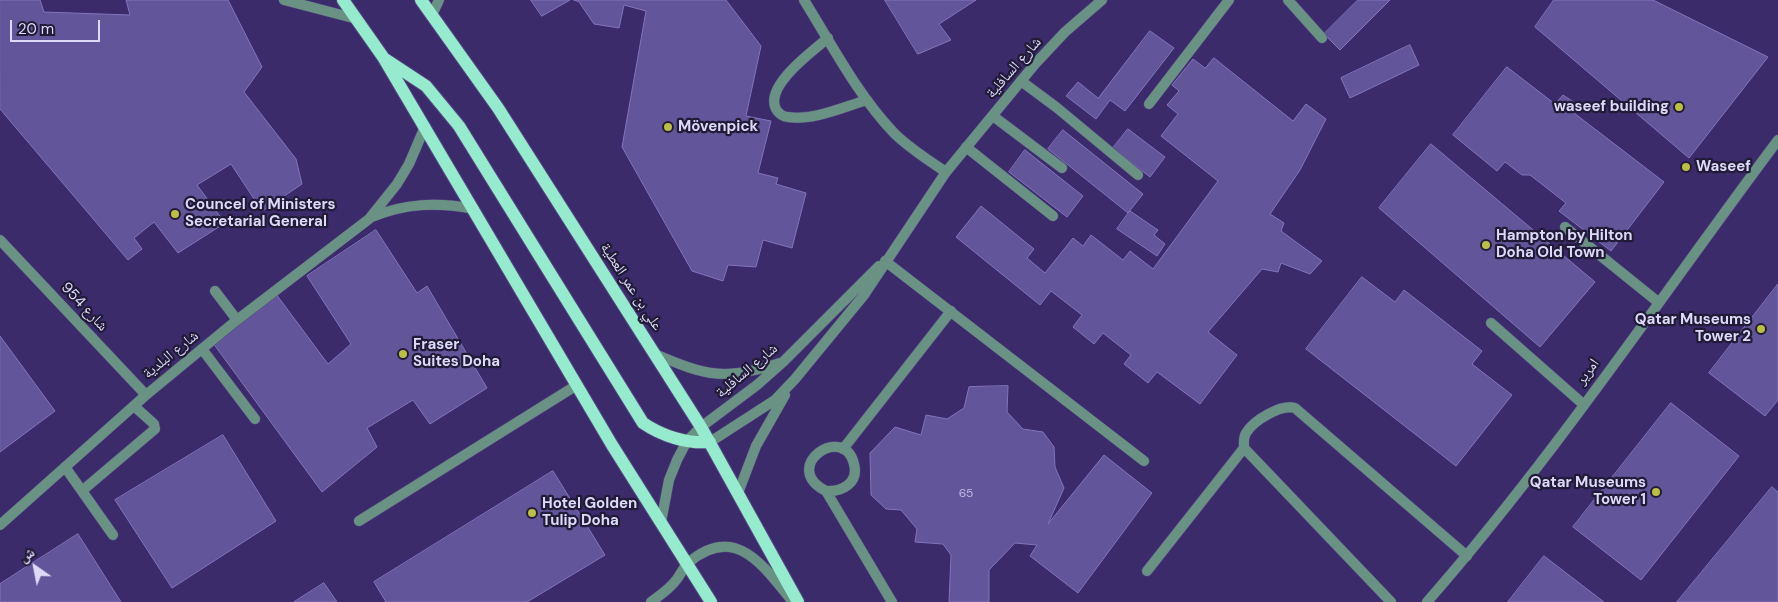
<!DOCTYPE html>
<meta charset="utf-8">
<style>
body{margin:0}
#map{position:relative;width:1778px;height:602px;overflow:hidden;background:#3b2b6b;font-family:"DM Sans","Noto Naskh Arabic",sans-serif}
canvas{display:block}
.north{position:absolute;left:10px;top:542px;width:50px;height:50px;-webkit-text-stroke:4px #211b38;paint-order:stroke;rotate:327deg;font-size:14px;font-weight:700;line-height:20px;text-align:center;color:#dddaf9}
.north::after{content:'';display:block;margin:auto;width:18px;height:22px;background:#dddaf9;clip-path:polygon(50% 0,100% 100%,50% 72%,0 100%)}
.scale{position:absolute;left:10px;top:20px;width:90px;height:22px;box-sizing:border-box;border:2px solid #dddaf9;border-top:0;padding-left:6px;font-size:15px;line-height:18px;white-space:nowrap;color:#dddaf9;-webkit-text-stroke:4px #211b38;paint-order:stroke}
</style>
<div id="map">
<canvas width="1778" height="602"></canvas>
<div class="north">ش</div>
<div class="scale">20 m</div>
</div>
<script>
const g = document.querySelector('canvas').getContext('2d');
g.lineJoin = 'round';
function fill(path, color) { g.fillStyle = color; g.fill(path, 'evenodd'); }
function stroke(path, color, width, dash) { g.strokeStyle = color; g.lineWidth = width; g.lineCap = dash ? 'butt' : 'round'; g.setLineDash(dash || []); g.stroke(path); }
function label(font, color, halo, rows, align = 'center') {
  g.font = font + ' "DM Sans","Noto Naskh Arabic",sans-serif'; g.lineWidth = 4.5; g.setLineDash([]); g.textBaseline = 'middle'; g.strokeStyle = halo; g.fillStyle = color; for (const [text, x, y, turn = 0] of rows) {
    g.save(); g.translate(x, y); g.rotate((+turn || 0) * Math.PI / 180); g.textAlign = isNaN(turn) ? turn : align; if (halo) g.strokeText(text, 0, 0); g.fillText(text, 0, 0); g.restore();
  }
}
const building = new Path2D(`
 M0 0H40L44 12 130 15 126 0H228L262 67 244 92 296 159 302 184 262 211 231 164 197 185 225 223 178 253 154 222 134 238 142 249 128 260 0 109Z
 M531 0H570L542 16Z
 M574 0H726L761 46 746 116 771 121 758 173 778 178 776 184 806 193 792 248 763 240 756 267 728 265 723 281 692 271 622 147 646 11 624 5 619 28 594 24 579 2Z
 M885 0H976L939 24 951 40 918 54Z
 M1358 0H1390L1340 50 1324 34Z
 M1554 0H1653L1768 57 1689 158 1535 27Z
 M1150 31 1174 48 1125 111 1110 100 1096 119 1066 96 1078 82 1098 98Z
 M1410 45 1419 65 1350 98 1341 78Z
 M1214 58 1293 121 1306 104 1326 119 1300 170 1270 214 1284 223 1281 231 1322 261 1310 274 1281 263 1278 272 1262 269 1208 332 1237 355 1200 404 1157 372 1148 383 1124 364 1131 355 1103 333 1094 344 1073 327 1082 315 1051 291 1040 305 956 237 981 206 1034 249 1027 258 1045 273 1073 238 1083 246 1091 235 1123 260 1130 251 1153 269 1218 181 1161 136 1178 114 1167 105 1179 91 1172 85 1193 59 1205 68Z
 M1507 67 1555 104 1563 95 1581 107 1574 113 1664 182 1611 251 1559 211 1566 203 1530 175H1522L1505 162 1497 171 1453 135Z
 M1128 129 1165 157 1150 177 1113 148Z
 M1063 130 1143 194 1128 213 1048 149Z
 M1431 144 1595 282 1540 347 1379 208Z
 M1025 150 1083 196 1067 217 1009 172Z
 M1130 211 1158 230 1154 235 1165 244 1157 256 1117 229Z
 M376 230 417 293 427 286 487 388 430 424 413 400 367 428 377 447 322 492 213 343 276 294 328 364 351 344 307 276Z
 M1362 277 1395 302 1404 290 1482 351 1472 364 1512 395 1456 466 1306 349Z
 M1778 284V400L1765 416 1709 373Z
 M0 336 55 411 0 452Z
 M1008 386 1007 412 1023 429 1043 432 1054 447 1055 467 1064 488 1048 524 1104 455 1152 493 1078 593 1030 556 1037 545 1015 543 989 570V602H949L951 555 943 544 915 542 917 529 901 510 886 509 871 495 870 453 895 427 921 435 926 415 947 419 964 408 969 387Z
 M1671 403 1739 456 1641 580 1573 527Z
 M223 435 276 521 172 588 115 500Z
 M553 471 605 555 527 602H386L374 582Z
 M1772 487 1778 492V602H1677Z
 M78 534 121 602H0V584Z
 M1544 556 1604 602H1508Z
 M324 583 337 602H294Z`);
fill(building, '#625599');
stroke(building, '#8275bc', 1);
const service = new Path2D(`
 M284 0 357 19
 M804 0C832 45 857 94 894 133 909 148 928 160 946 172
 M432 15 439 0
 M828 38C813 51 764 86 776 109 778 113 783 117 788 117 813 121 843 107 867 100
 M1565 227 1658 302
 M215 291 237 320
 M1491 323 1583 404
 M202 349 255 419
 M843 449 951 311
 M65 467 113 535
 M83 490 155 429 154 424 134 406
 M826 491C842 492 859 483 854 464 844 422 779 467 826 491L892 602
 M1147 571 1244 448
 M1391 602 1244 448C1244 443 1243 438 1246 433 1254 420 1281 404 1295 408L1467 556`);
const minor = new Path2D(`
 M1288 0 1322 38
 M1021 81 1056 107 1138 175
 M1149 104 1229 0
 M993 116 1062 168
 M966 147 1053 216
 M372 217C406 203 438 202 474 209
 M0 240 146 395
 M885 261 1144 461
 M359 521 577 385
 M0 525 146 395 237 320 369 219 397 184 409 164 424 129
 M651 602C660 595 670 589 677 579 681 574 683 568 688 563 736 522 764 567 793 602
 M1427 602C1554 457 1662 295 1778 140`);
const tertiary = new Path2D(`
 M655 354C706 376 725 381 780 363
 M710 442 775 400 795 379 864 295 946 172 1035 64 1065 32 1102 0
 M738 493 756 446 785 395
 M661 522 669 480 677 460 687 441 701 427 757 385 783 362 879 266`);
const primary = new Path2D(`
 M343 0 383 57 612 445 711 602
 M421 0 498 108 701 427 798 602
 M385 59 426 86 459 126 643 423C662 436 687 444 710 442`);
stroke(service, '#554782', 11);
stroke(minor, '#554782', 11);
stroke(tertiary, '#554782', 11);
stroke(primary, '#554782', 14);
stroke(service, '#6a9284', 10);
stroke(minor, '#6a9284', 10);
stroke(tertiary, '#6a9284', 10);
stroke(primary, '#96eace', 12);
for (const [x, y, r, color] of [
 [1679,107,5,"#bbc044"],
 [668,127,5,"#bbc044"],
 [1686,167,5,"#bbc044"],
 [175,214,5,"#bbc044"],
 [1486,245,5,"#bbc044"],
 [1761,329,5,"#bbc044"],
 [403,354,5,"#bbc044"],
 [1656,492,5,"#bbc044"],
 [532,513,5,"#bbc044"]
]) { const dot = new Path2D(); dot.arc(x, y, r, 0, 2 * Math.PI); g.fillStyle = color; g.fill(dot); stroke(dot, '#211b38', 2); }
label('12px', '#beb9e1', null, [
 ["65",966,494]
]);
label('15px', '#dddaf9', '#211b38', [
 ["شارع السافلية",1014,68,-49],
 ["علي بن عمر العطية",631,287,57],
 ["شارع 954",84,307,47],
 ["شارع البلدية",171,355,-39],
 ["شارع السافلية",747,371,-40],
 ["امرير",1588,372,-54]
]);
label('bold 15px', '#dddaf9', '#211b38', [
 ["waseef building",1669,107,"right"],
 ["Mövenpick",678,127],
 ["Waseef",1696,167],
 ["Councel of Ministers",185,205],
 ["Secretarial General",185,222],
 ["Hampton by Hilton",1496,236],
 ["Doha Old Town",1496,253],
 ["Qatar Museums",1751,320,"right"],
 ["Tower 2",1751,337,"right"],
 ["Fraser",413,345],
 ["Suites Doha",413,362],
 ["Qatar Museums",1646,483,"right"],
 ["Tower 1",1646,500,"right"],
 ["Hotel Golden",542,504],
 ["Tulip Doha",542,521]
], 'left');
</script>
